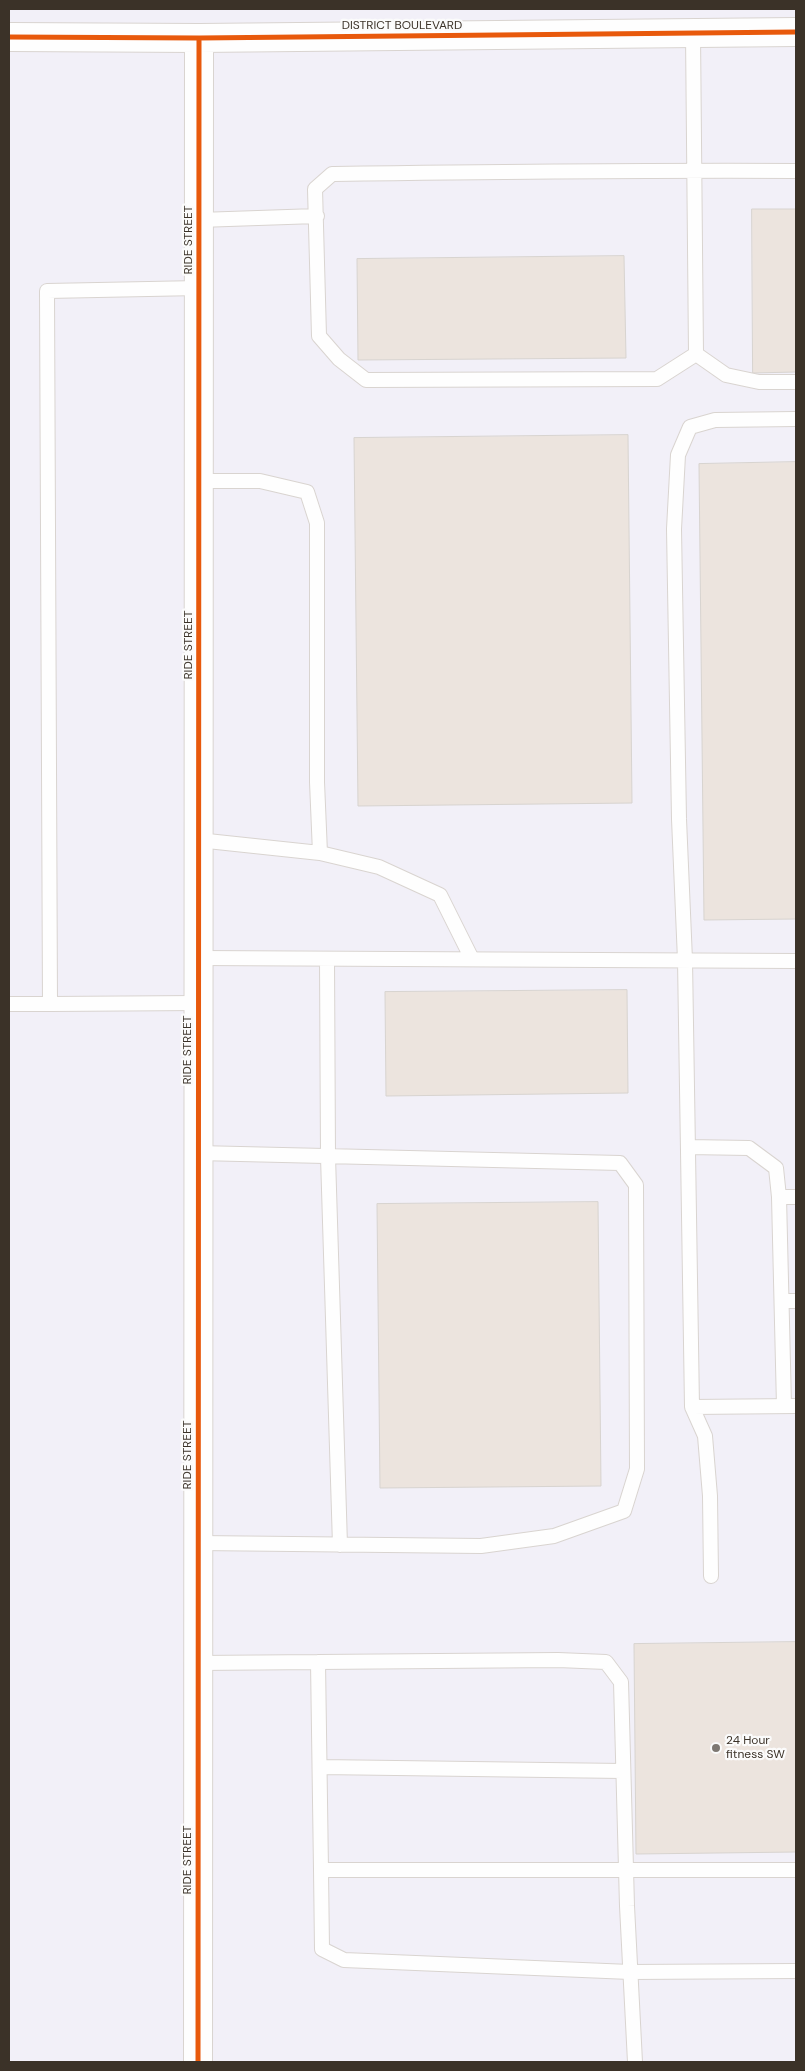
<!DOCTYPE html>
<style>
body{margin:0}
#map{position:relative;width:805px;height:2071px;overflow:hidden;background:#fbfbfb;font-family:"DM Sans",sans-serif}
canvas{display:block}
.frame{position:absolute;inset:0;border:10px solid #3b3228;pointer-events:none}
</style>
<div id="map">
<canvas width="805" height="2071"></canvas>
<div class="frame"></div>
</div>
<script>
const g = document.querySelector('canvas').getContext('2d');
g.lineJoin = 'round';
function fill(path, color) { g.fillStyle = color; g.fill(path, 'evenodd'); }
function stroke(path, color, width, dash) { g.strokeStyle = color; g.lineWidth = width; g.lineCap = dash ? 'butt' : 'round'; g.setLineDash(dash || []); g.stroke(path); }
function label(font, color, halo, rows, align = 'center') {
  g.font = font + ' "DM Sans",sans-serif'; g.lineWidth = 4.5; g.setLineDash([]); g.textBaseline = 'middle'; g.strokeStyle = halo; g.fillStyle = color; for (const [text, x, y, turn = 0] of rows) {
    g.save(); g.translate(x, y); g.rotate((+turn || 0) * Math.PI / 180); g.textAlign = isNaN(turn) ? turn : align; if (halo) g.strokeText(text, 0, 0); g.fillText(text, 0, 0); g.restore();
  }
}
fill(new Path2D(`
 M9 9H796V2062H9Z`), '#f2f0f8');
const building = new Path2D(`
 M752 209H796V372L753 373Z
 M624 256 626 358 358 360 357 259Z
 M628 435 632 803 358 806 354 438Z
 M796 462V919L704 920 699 464Z
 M627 990 628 1093 386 1096 385 992Z
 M598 1202 601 1486 380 1488 377 1204Z
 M796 1642V1852L636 1854 634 1644Z`);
fill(building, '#ece4de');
stroke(building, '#d8d4d0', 1);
const service = new Path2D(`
 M693 34 696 354 657 379 366 380 339 359 319 336 315 189 332 174C487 172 641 170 796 171
 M199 220 317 216
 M696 354 726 375 759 382H796
 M796 419 715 420 690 427 678 455 674 529 679 819 685 960 692 1407 796 1406
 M199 481H260L307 492 317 523V782L320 853
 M198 840 320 853 379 867 440 895 472 959
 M199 958 796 961
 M327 959 328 1157 340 1545
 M198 1003 50 1004 47 291 199 288
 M9 1004H50
 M688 1147 749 1148 776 1168 779 1197
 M782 1301H796
 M784 1406 779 1197H796
 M692 1407 705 1436 710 1496 711 1576
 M198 1543 481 1546 554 1536 624 1511 637 1469 636 1185 620 1163 198 1153
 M318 1662 321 1870
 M198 1663 558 1660 606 1662 621 1682 627 1906 635 2062
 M320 1767 623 1771
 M796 1870H321L322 1949 344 1960 630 1972 796 1971`);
const minor = new Path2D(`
 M9 37 199 38 796 32
 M198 2062 199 38`);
stroke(service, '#d9d4d0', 16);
stroke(minor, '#d9d4d0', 30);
stroke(service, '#fefefe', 14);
stroke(minor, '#fefefe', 28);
stroke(new Path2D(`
 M9 37 199 38 796 32
 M198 2062 199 38`), '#e8590c', 5);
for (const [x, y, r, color] of [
 [716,1748,5,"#7e7872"]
]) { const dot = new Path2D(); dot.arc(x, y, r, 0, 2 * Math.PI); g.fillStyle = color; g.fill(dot); stroke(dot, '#fbfbfb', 2); }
label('12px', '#3b3228', '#fbfbfb', [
 ["DISTRICT BOULEVARD",402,26],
 ["RIDE STREET",189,240,-90],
 ["RIDE STREET",189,645,-90],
 ["RIDE STREET",188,1050,-90],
 ["RIDE STREET",188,1455,-90],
 ["RIDE STREET",188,1860,-90]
]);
label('12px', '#3b3228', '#fbfbfb', [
 ["24 Hour",726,1741],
 ["fitness SW",726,1755]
], 'left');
</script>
